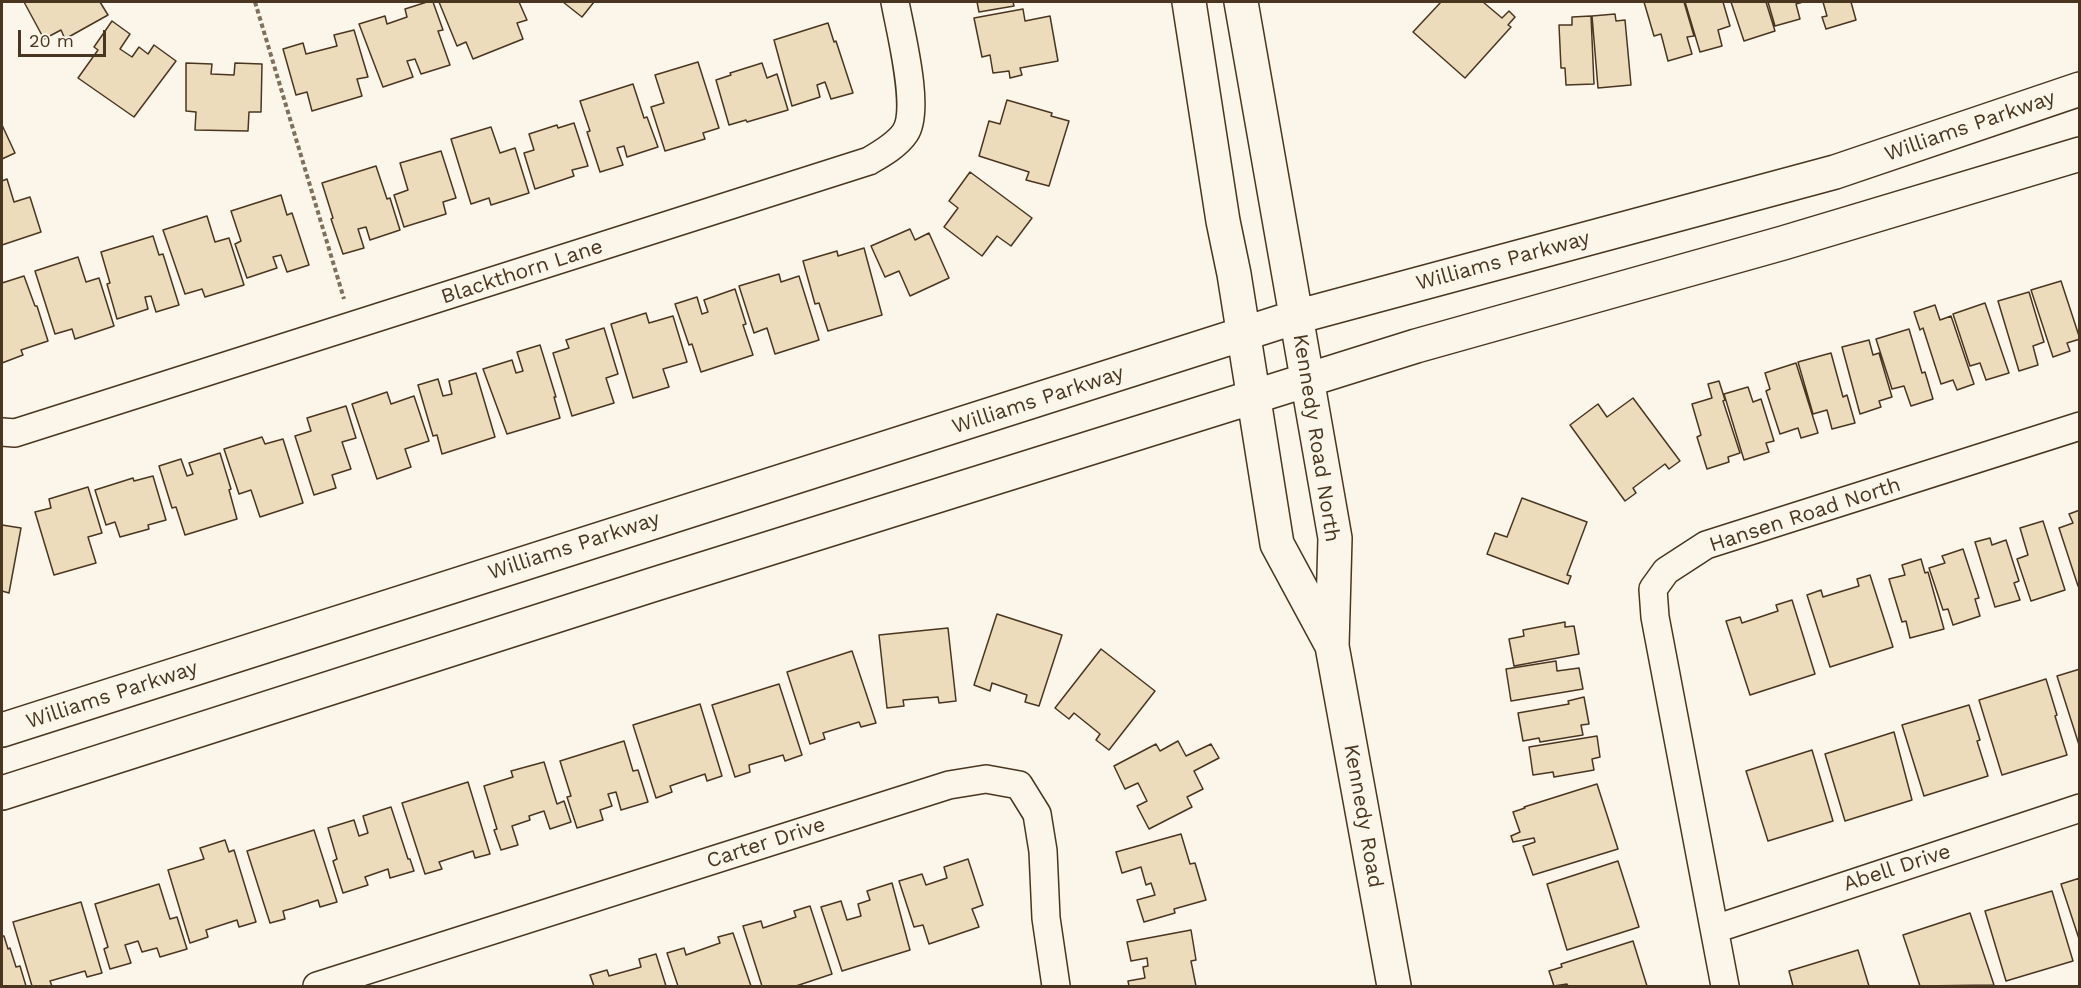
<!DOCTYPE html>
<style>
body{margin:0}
#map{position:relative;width:2081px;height:988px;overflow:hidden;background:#fbf6e9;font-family:"Work Sans",sans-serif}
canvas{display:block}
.frame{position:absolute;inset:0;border:3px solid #4a3520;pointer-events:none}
.scale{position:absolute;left:18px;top:30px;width:88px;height:27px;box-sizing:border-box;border:3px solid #4a3520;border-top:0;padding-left:8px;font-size:18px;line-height:21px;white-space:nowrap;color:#4a3520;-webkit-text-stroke:4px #fbf6e9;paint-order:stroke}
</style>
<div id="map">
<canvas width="2081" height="988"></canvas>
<div class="frame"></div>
<div class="scale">20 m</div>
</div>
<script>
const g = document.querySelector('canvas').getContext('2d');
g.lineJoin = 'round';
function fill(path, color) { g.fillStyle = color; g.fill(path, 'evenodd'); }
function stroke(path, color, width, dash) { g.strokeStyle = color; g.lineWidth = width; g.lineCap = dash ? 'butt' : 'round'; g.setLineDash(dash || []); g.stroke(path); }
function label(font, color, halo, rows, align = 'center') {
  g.font = font + ' "Work Sans",sans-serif'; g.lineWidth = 4.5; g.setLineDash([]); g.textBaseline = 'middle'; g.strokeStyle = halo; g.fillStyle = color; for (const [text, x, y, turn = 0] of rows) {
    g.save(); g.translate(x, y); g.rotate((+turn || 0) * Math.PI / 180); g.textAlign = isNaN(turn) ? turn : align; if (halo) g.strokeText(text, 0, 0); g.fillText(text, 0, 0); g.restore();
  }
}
const building = new Path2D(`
 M24 2H100L108 15 65 39 61 30 44 39Z
 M427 2H433L443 30 438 31 450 65 421 74 415 59 407 61 413 77 383 87 359 24 385 16 387 24 407 17 405 9Z
 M439 2H519L527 20 517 23 523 39 473 59 466 42 457 46Z
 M563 2H594L582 17Z
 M977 2H1013L1014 6 979 12Z
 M1441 2H1483L1502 18 1509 11 1515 17 1508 25 1511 27 1465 78 1413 32Z
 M1644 2H1684L1694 36 1687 37 1692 54 1668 61 1661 34 1654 36Z
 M1685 2H1723L1730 26 1718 30 1722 46 1700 52Z
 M1731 2H1766L1775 31 1744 41Z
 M1768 2H1803L1796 4 1800 19 1775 26Z
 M1823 2H1851L1856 20 1826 29 1822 17 1827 16Z
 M1023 9 1025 21 1050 16 1058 61 1020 68 1022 75 1010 78 1009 71 993 73 990 55 982 57 974 18Z
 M1615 14 1616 21 1625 20 1631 85 1598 88 1592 16Z
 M1591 16 1594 84 1566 85 1565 68H1561L1559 25H1572V17Z
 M112 21 130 34 120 49 132 57 139 47 148 54 154 45 176 61 134 117 78 78 98 50 94 47Z
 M828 23 834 42 836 41 853 93 831 99 825 82 817 85 820 97 792 106 774 40Z
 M354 30 368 77 357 79 362 96 312 111 307 92 296 95 283 49 303 43 306 54 337 46 334 35Z
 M698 62 719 128 703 133 705 139 665 151 651 107 664 103 655 75Z
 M186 63 212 64 211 74 234 75 235 63 262 64 261 112H249L248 131 195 130 196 112 186 111Z
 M762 63 767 78 777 74 788 110 747 122 746 120 729 125 716 80 731 75 730 73Z
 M633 84 644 118 647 117 658 147 627 157 624 146 617 148 623 165 600 172 587 132 590 131 580 101Z
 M1007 100 1052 113 1051 116 1069 121 1049 186 1026 180 1029 172 979 156 989 121 1000 124Z
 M574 123 588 166 572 170 574 176 535 189 524 153 534 150 529 134 557 125 558 128Z
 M2 125 15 153 2 159Z
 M491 127 500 153 515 148 529 193 491 205 489 198 471 204 451 139Z
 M441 151 456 198 443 202 446 214 404 227 394 195 408 190 400 163Z
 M376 166 387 199 390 198 400 230 370 240 366 227 358 229 364 248 343 254 331 219 333 218 322 183Z
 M970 172 1032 218 1011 246 997 236 982 256 944 227 958 208 949 201Z
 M7 179 14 202 30 197 41 232 2 245V181Z
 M281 195 287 215 292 213 309 265 287 272 281 255 273 257 277 268 247 278 235 244 241 241 231 211Z
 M207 216 215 242 229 238 244 285 205 297 202 289 185 294 163 230Z
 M910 229 915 240 929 233 949 278 910 296 899 271 885 277 871 246Z
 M153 236 159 255 163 254 179 305 156 312 151 296 145 297 148 309 117 319 107 284 110 283 101 252Z
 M864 248 882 315 828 331 819 303 815 304 803 261 837 251 838 256Z
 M78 257 86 282 99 278 114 326 75 339 72 329 55 334 35 271Z
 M779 274 781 282 799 276 819 340 775 354 767 328 754 333 739 286Z
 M24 276 35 306H37L48 341 21 350 23 355 2 363V283Z
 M2061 281 2080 339 2067 343 2070 351 2053 357 2031 290Z
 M735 289 746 324 743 325 753 355 701 372 692 344 689 345 675 304 697 297 702 314 708 312 704 300Z
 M2029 292 2044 342 2033 346 2038 365 2019 371 1998 301Z
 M1985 303 2009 373 1986 380 1980 363 1970 366 1953 314Z
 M1935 305 1940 320 1951 316 1974 384 1957 390 1953 380 1941 384 1923 328 1920 330 1914 312Z
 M646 313 649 323 673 316 687 362 663 369 669 387 633 398 611 324Z
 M604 328 618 374 606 378 614 403 572 416 553 353 569 348 566 340Z
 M1909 329 1922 373 1925 372 1933 399 1911 406 1904 386 1892 389 1876 339Z
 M1869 340 1873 355 1879 353 1892 397 1879 401 1881 407 1860 414 1842 347Z
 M540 345 556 397H554L560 418 507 434 483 369 512 360 516 373 523 371 517 352Z
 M1831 353 1843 397 1847 395 1855 423 1832 429 1827 410 1813 414 1798 362Z
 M1796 363 1818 433 1801 438 1798 428 1780 434 1766 391 1770 389 1765 373Z
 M476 373 495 437 442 454 437 435 433 436 418 385 438 379 443 396 452 394 449 381Z
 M1719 381 1725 400 1723 401 1740 453 1728 457 1729 462 1707 469 1697 437 1701 435 1692 404 1712 398 1708 384Z
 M1748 387 1753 402 1761 399 1774 441 1766 443 1769 452 1744 460 1724 394Z
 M387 392 391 404 414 396 429 441 405 449 411 467 377 479 352 404Z
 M1633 398 1680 461 1669 469 1665 464 1633 488 1636 493 1625 501 1570 425 1598 404 1607 417Z
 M346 406 356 438 342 442 351 469 332 475 336 488 314 495 295 436 311 431 307 418Z
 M262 437 265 444 283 439 303 503 260 517 251 490 239 494 224 449Z
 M220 453 231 489 229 490 237 519 185 535 176 507 172 508 159 466 181 459 187 476 193 474 189 463Z
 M153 476 166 520 148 525 149 529 120 537 115 522 106 525 95 490 133 478 134 481Z
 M88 487 102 533 88 537 96 563 54 575 35 512 51 508 49 499Z
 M1522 498 1587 522 1567 575 1571 576 1568 584 1487 554 1495 533 1507 537Z
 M2080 510V586H2078L2059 528 2073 523 2069 514Z
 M2043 521 2065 590 2031 601 2017 559 2028 555 2020 528Z
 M2 525 21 528 9 593 2 591Z
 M1990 538 1992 545 2006 540 2019 581 2014 583 2020 600 1995 607 1975 542Z
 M1963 549 1979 598 1975 599 1980 616 1953 625 1948 609 1943 610 1929 568 1945 563 1942 556Z
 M1921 559 1925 573 1928 572 1944 629 1910 638 1906 621 1902 622 1889 579 1905 575 1902 565Z
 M1870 575 1893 647 1830 667 1807 595 1821 590 1823 597 1859 586 1857 579Z
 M1792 600 1815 674 1750 695 1726 621 1740 617 1742 623 1778 611 1776 605Z
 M997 614 1062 635 1039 706 1025 702 1027 695 992 683 990 691 974 685Z
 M1565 622V627L1574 626 1579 654 1514 666 1509 639 1524 636 1523 630Z
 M948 628 956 701 939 703 938 697 903 700 904 706 887 708 879 635Z
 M1101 649 1155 691 1109 750 1096 740 1100 734 1074 713 1069 719 1055 708Z
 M852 651 876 723 861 727 859 722 823 733 825 739 810 744 787 672Z
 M1556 661 1557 671 1579 668 1583 689 1511 701 1506 669Z
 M2080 669V748L2057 676Z
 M2046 679 2057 715 2055 716 2067 755 2002 775 1979 700Z
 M779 684 802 755 785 761 783 755 749 765 750 772 735 777 712 705Z
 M1584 697 1589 724 1581 725 1583 735 1540 742 1539 738 1523 741 1518 713 1569 704 1568 701Z
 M700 704 722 776 707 781 705 774 670 786 672 792 656 798 633 725Z
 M1969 705 1980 740 1977 741 1988 776 1924 796 1902 725Z
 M1894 732 1912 800 1845 821 1825 754Z
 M1597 736 1600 757 1592 759 1594 770 1554 777 1553 772 1533 775 1529 747Z
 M624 741 633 771 638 770 648 802 621 810 616 792 608 794 612 806 600 810 603 820 577 828 567 797 571 796 560 761Z
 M1178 741 1186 756 1211 744 1219 758 1194 771 1203 789 1187 797 1192 807 1149 829 1137 806 1147 801 1138 783 1125 789 1114 766 1156 744 1160 751Z
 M1812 750 1833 821 1768 841 1746 771Z
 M544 762 557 804 564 801 571 822 550 829 544 811 529 816 530 820 512 826 518 845 501 850 494 830 497 829 484 786 513 777 511 771Z
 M468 782 490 854 475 858 473 851 439 862 442 869 425 874 402 803Z
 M1597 784 1618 849 1533 875 1523 846 1535 842 1534 838 1513 842 1511 836 1520 832 1513 812 1525 808 1524 807Z
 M391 807 408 859H410L414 871 390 878 388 869 365 877 368 885 343 893 333 861 337 859 328 828 354 820 359 836 368 833 363 816Z
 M314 830 337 902 320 907 318 900 294 908 283 911 285 919 270 923 247 851Z
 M1181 834 1190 864 1195 863 1206 900 1174 909 1175 913 1144 922 1137 900 1155 895 1151 883 1146 885 1141 867 1122 873 1116 852Z
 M225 840 229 852 234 850 256 922 239 927 237 920 206 930 208 937 190 943 168 870 204 859 200 848Z
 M968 859 983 905 972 909 979 927 929 944 923 925 914 927 899 881 922 874 926 885 947 878 944 867Z
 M1618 861 1639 927 1567 950 1547 884Z
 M2080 878V942L2061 884Z
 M892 883 910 950 842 971 821 907 841 901 847 920 861 916 858 904 870 900 867 891Z
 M159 884 170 919 177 917 187 949 160 957 157 948 142 952 138 941 125 945 131 963 110 969 104 949 108 947 95 904Z
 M2052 891 2073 961 2006 981 1985 911Z
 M81 902 102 973 87 977 85 971 50 981 52 986H32L13 922Z
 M810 906 832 974 796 986H762L743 926 761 921 763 928 796 917 794 911Z
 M1970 913 1994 985 1920 986 1903 935Z
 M1191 930 1196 960 1191 961 1196 986H1129L1128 981 1145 978 1143 967 1148 966 1147 958 1131 961 1127 942Z
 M733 933 751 986H678L667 953 684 948 686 955 720 943 718 937Z
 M2 936H4L8 949 10 948 16 967 20 966 26 986H2Z
 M1633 941 1647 986H1568L1567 984 1554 986 1549 971 1562 967 1561 964Z
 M1858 950 1869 986H1793L1789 971Z
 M656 954 666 986H594L590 975 607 970 609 976 641 967 639 959Z`);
fill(building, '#ecdcbc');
stroke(building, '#4a3520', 1.5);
const street = new Path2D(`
 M2 432 15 433 869 161C881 154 897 145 905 133 921 110 900 30 895 2
 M1715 929 2080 808
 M317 986 949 785 986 779 1019 785 1037 814 1043 851 1046 918 1056 986
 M1725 986 1655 617 1653 589 1666 571 1706 545 2080 426`);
const secondary = new Path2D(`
 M1189 2 1223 221 1234 274 1277 544 1331 644
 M1241 2 1335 538 1332 646 1394 986
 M2 730 1296 317 1835 172 2080 89
 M2 793 652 585 1416 346 1783 243 2080 154`);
stroke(street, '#4a3520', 30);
stroke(secondary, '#4a3520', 36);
stroke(new Path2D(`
 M255 2 344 299`), '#7f6f5c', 4, [4.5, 3]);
stroke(street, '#fbf6e9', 27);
stroke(secondary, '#fbf6e9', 33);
label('21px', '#4a3520', '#fbf6e9', [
 ["Williams Parkway",1970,126,-19],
 ["Williams Parkway",1503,261,-15],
 ["Blackthorn Lane",522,272,-18],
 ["Williams Parkway",1038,400,-18],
 ["Kennedy Road North",1316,438,81],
 ["Hansen Road North",1805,515,-18],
 ["Williams Parkway",574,546,-18],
 ["Williams Parkway",112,695,-18],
 ["Kennedy Road",1363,816,80],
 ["Carter Drive",766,843,-18],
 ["Abell Drive",1897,868,-18]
]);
</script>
